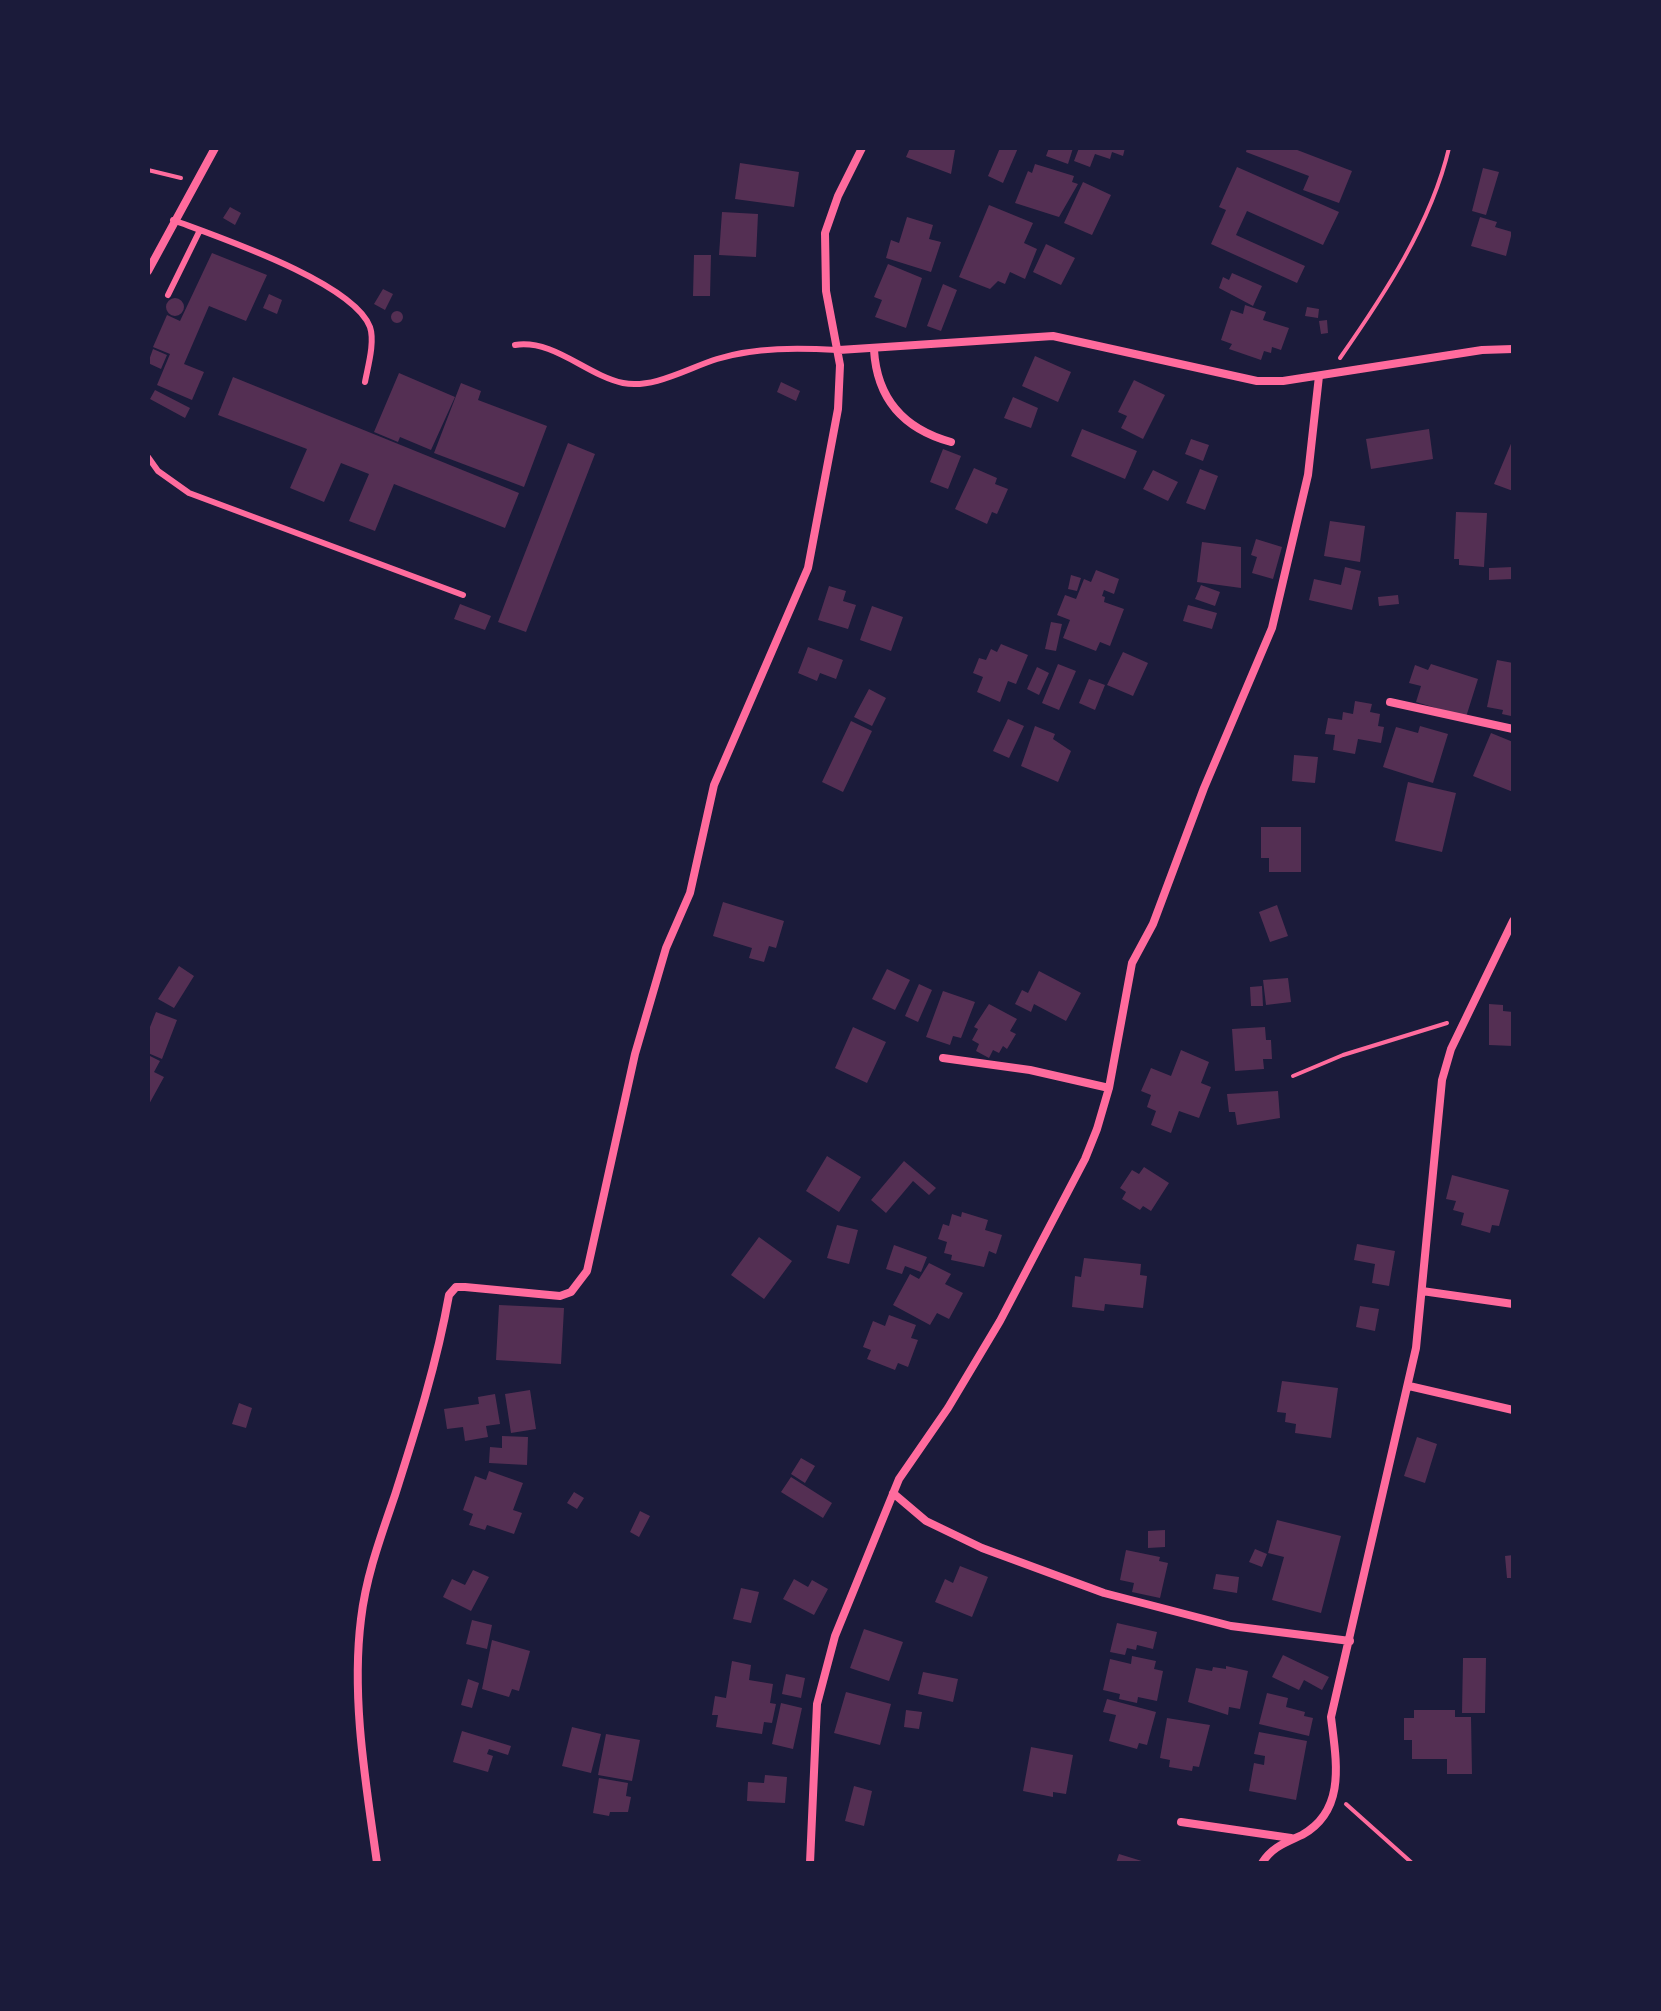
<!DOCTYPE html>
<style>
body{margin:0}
#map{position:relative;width:1661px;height:2011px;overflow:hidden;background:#1b1b3a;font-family:Helvetica,sans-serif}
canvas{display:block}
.frame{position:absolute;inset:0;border:150px solid #1b1b3a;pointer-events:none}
</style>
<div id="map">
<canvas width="1661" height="2011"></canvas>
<div class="frame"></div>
</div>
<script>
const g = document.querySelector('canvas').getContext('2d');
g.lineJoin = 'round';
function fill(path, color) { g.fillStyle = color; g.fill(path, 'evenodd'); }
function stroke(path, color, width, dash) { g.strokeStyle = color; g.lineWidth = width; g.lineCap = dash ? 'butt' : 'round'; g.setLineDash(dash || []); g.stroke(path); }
fill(new Path2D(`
 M910 148 955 150 951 174 906 157Z
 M1000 148H1018L1003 183 988 176Z
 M1049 148H1073L1068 164 1046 156Z
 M1079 148H1125L1123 156 1112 152 1110 159 1095 154 1090 167 1074 161Z
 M1247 148H1292L1352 171 1339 203 1303 190 1309 176 1246 152Z
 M740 163 799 172 794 207 735 199Z
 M1035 164 1074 176 1072 182 1078 184 1059 217 1015 203 1028 171 1032 173Z
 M1237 167 1339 212 1323 245 1247 211 1236 235 1305 266 1297 283 1211 244 1226 210 1219 207Z
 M1483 168 1499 172 1486 215 1472 211Z
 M1083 182 1111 195 1092 235 1064 223Z
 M989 205 1033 223 1024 243 1037 249 1025 279 1010 272 1005 284 998 281 990 289 959 277Z
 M230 207 241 213 235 225 223 218Z
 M722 212 758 214 756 257 719 255Z
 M907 217 933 225 929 239 941 242 931 272 886 258 891 240 899 243Z
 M1480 217 1497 222 1495 227 1512 232 1506 256 1471 246Z
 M1046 244 1075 258 1061 285 1033 272Z
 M212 253 267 275 246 321 209 306 184 364 204 372 192 400 157 385 170 354 153 347 167 315 180 321Z
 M694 255H711L710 296H693Z
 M888 264 922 278 906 328 875 317 882 300 874 297Z
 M1232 273 1262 286 1253 306 1219 288 1223 277 1229 280Z
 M943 284 957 290 941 331 927 326Z
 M383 289 393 294 385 310 374 304Z
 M269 294 282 300 277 314 263 308Z
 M166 307a9 9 0 1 1 18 0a9 9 0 1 1-18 0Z
 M1245 305 1266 312 1263 320 1289 328 1281 350 1272 347 1271 353 1264 351 1261 360 1229 349 1232 344 1221 340 1231 310 1243 314Z
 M1307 307 1319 309 1318 318 1305 316Z
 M391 317a6 6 0 1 1 12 0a6 6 0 1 1-12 0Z
 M1327 320 1328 333 1321 334 1319 321Z
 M153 349 167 355 161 369 148 363Z
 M1035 356 1071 372 1058 402 1022 386Z
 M399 373 455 397 431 450 400 437 398 442 374 432Z
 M233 377 519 493 505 528 394 484 375 531 349 521 369 474 341 463 324 502 290 488 307 449 218 415Z
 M1134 380 1165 395 1143 439 1121 428 1127 416 1118 412Z
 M781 382 800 391 796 401 777 392Z
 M461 383 481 391 478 400 547 426 524 487 434 453Z
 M155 390 190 408 185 418 150 399Z
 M1013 397 1038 408 1031 428 1004 418Z
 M1082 429 1137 451 1125 479 1071 456Z
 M1429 429 1433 459 1371 469 1366 439Z
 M1191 439 1209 445 1203 461 1185 454Z
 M1513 439V491L1494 484Z
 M568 443 595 454 526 632 498 622Z
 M943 449 961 456 948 489 930 482Z
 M974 468 997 478 995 484 1008 489 997 514 992 512 987 524 955 509Z
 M1200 469 1218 476 1205 510 1186 503Z
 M1153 470 1178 482 1168 501 1143 489Z
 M1456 512 1487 513 1484 567 1459 565V559H1454Z
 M1330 521 1365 526 1360 562 1324 556Z
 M1256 539 1282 547 1273 579 1252 573 1257 557 1251 555Z
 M1202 542 1241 547V588L1197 582Z
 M1345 567 1361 571 1352 610 1309 600 1314 579 1341 585Z
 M1513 567V579L1489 580V568Z
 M1096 570 1119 579 1114 594 1104 590 1102 596 1105 597 1104 602 1124 609 1110 646 1100 642 1096 651 1063 638 1070 620 1057 615 1065 595 1076 599 1084 579 1091 582Z
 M1071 575 1081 578 1077 591 1068 589Z
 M1201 585 1220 592 1215 606 1195 599Z
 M829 586 846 591 843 601 856 605 848 629 818 620Z
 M1398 595 1399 604 1379 606 1378 597Z
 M460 604 491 616 485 630 454 619Z
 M1188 605 1217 613 1212 629 1183 621Z
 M872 606 903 617 891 651 860 640Z
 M1051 622 1062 624 1056 651 1045 649Z
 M1001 644 1028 655 1016 684 1008 681 1000 702 977 692 983 677 973 673 979 658 986 660 991 649 997 652Z
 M808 647 843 660 836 679 820 673 817 681 798 673Z
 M1123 652 1148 663 1133 696 1107 685Z
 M1497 660 1513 663V723L1511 716 1502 714 1503 710 1487 707Z
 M1058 664 1076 671 1059 710 1042 703Z
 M1431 664 1478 679 1466 717 1416 702 1421 686 1409 683 1415 665 1428 670Z
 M1037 667 1049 673 1039 695 1027 689Z
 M1089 679 1105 685 1095 710 1079 703Z
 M869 689 886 698 872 726 854 717Z
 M1355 701 1372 704 1370 712 1380 714 1378 726 1384 727 1381 743 1358 739 1355 754 1333 750 1335 735 1325 734 1328 718 1342 720 1343 712 1353 714Z
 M1008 719 1024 726 1009 758 993 751Z
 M851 721 872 731 843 792 822 782Z
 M1035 726 1055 734 1053 739 1071 751 1058 782 1021 766Z
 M1420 726 1448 734 1433 783 1383 767 1396 727 1418 733Z
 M1491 733 1513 742V792L1473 776Z
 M1294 755 1318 757 1315 783 1292 781Z
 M1408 782 1456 793 1442 852 1395 841Z
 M1261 827H1301V872H1269V858H1261Z
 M723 902 784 921 776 948 769 946 764 962 749 958 752 948 713 936Z
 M1277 905 1288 936 1270 942 1259 912Z
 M179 966 194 976 174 1008 158 999Z
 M887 969 910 980 895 1010 872 999Z
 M1039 971 1081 993 1066 1021 1034 1004 1031 1012 1015 1004 1022 990 1028 993Z
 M1288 978 1291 1002 1266 1005 1263 980Z
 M919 984 932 990 918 1022 905 1016Z
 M1262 986 1263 1006H1251L1250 987Z
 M943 991 975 1002 961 1038 953 1036 950 1045 926 1037Z
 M989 1004 1017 1019 1010 1031 1016 1034 1007 1049 1003 1046 999 1053 993 1050 989 1058 976 1051 979 1044 972 1040 978 1029 974 1027Z
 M1489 1004 1503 1005V1011L1513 1012V1046L1489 1045Z
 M156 1012 177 1020 162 1059 148 1053V1032Z
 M853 1027 886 1042 867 1083 835 1068Z
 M1265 1027 1266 1040H1271L1272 1059H1263L1264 1069 1235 1071 1232 1029Z
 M1181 1050 1209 1062 1201 1083 1211 1087 1199 1118 1179 1111 1171 1133 1151 1125 1156 1111 1147 1107 1151 1095 1141 1091 1151 1068 1171 1076Z
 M148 1055 160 1061 154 1072 164 1077 148 1106Z
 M1278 1091 1280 1118 1237 1125 1235 1112H1229L1227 1094Z
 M827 1156 861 1177 839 1212 806 1191Z
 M904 1161 936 1188 929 1195 913 1181 886 1213 871 1200Z
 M1144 1167 1169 1183 1151 1211 1143 1206 1140 1210 1122 1199 1126 1192 1120 1188 1132 1170 1139 1174Z
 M1452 1175 1509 1190 1499 1226 1492 1225 1490 1233 1461 1225 1464 1213 1453 1210 1456 1201 1446 1199Z
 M962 1212 988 1220 985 1230 1002 1235 996 1254 989 1251 984 1267 951 1260 952 1255 944 1253 947 1242 938 1239 943 1224 949 1226 952 1214 961 1217Z
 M837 1225 858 1230 849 1264 827 1258Z
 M759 1237 792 1261 764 1299 731 1275Z
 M1357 1244 1395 1251 1389 1286 1372 1283 1375 1264 1354 1260Z
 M894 1245 927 1257 921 1272 905 1266 902 1274 886 1269Z
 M1084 1258 1141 1264 1140 1275 1147 1276 1143 1308 1105 1304 1104 1311 1072 1307 1075 1276 1081 1277Z
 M929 1263 951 1274 945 1284 963 1293 949 1319 937 1313 930 1325 893 1305 910 1274 919 1279Z
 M499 1305 564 1308 561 1364 496 1360Z
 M1360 1306 1379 1309 1375 1331 1356 1327Z
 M889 1315 916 1325 911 1338 918 1340 908 1367 898 1363 895 1370 867 1359 871 1350 863 1347 873 1321 885 1326Z
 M1282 1381 1338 1388 1331 1438 1295 1433 1296 1424 1285 1422 1286 1413 1277 1412Z
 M530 1390 536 1429 511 1433 505 1394Z
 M495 1394 500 1424 486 1426 488 1437 465 1441 463 1427 447 1429 444 1409 479 1404 478 1397Z
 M239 1403 252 1408 246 1428 232 1424Z
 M502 1436 528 1437 527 1465 489 1463 490 1447 502 1448Z
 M1417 1437 1437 1444 1425 1483 1404 1476Z
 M801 1458 815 1466 805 1483 791 1474Z
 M489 1471 523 1483 513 1510 522 1513 514 1534 487 1525 485 1530 469 1525 473 1514 463 1510 475 1476 486 1480Z
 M791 1477 832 1503 823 1518 781 1492Z
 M574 1492 584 1498 577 1509 567 1503Z
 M640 1511 650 1516 639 1537 630 1532Z
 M1277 1520 1341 1536 1321 1613 1272 1600 1284 1557 1268 1553Z
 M1165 1530V1547L1148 1548V1531Z
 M1255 1549 1267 1554 1262 1567 1249 1562Z
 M1126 1550 1160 1557 1159 1561 1168 1563 1160 1598 1132 1592 1134 1583 1120 1580Z
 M1513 1555V1578H1507L1505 1556Z
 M960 1566 988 1577 972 1617 935 1602 945 1579 953 1583Z
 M473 1570 489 1577 471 1611 443 1597 452 1579 465 1585Z
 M1216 1574 1239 1577 1237 1593 1213 1589Z
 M794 1579 808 1587 812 1580 828 1589 814 1615 783 1599Z
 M741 1588 759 1592 751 1623 733 1619Z
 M472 1620 492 1625 487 1649 466 1644Z
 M1117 1623 1157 1632 1153 1649 1137 1645 1136 1650 1127 1648 1125 1655 1110 1652Z
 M864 1629 903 1642 889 1681 850 1668Z
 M492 1640 530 1651 519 1691 512 1689 509 1697 482 1689Z
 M1283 1655 1329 1677 1322 1690 1304 1680 1299 1690 1272 1677Z
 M1132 1656 1156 1661 1154 1669 1163 1671 1157 1701 1138 1697 1137 1703 1119 1699 1120 1694 1103 1690 1110 1659 1131 1664Z
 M1463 1658H1486L1485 1713H1462Z
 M732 1661 751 1665 749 1680 773 1684 770 1703 776 1704 772 1723 764 1722 762 1734 716 1727 718 1715H712L715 1696 726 1698Z
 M1226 1666 1248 1671 1240 1709 1229 1707 1228 1715 1188 1702 1196 1668 1212 1671 1213 1667 1226 1669Z
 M923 1672 958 1679 953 1702 918 1694Z
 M786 1674 805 1678 801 1698 782 1694Z
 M468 1679 479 1683 472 1708 461 1705Z
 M846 1692 891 1704 880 1745 834 1733Z
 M1267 1693 1288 1698 1286 1707 1305 1712 1304 1716 1313 1718 1309 1736 1259 1724Z
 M1107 1699 1156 1712 1147 1745 1139 1743 1137 1749 1109 1741 1116 1715 1103 1712Z
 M781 1703 802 1708 793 1749 772 1744Z
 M906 1710 922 1712 919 1729 904 1727Z
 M1414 1710H1455V1717H1471L1472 1774H1447V1759H1412V1740H1404V1718H1414Z
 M1167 1718 1210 1725 1199 1767 1193 1766 1192 1771 1169 1767 1170 1760 1160 1758Z
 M572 1727 601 1734 591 1773 562 1766Z
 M462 1731 511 1746 508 1755 489 1749 487 1754 493 1756 488 1772 453 1762Z
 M1259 1732 1307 1741 1296 1800 1249 1791 1254 1763 1264 1765 1265 1756 1254 1754Z
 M606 1734 640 1740 632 1781 598 1775Z
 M1031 1747 1073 1755 1066 1794 1053 1792V1797L1023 1791Z
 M765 1775 787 1777 785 1803 747 1801 748 1782 764 1783Z
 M599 1778 628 1783 626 1796 631 1797 628 1812H610L609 1816 593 1813Z
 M854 1786 872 1791 864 1826 845 1821Z
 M1119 1854 1145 1862V1863H1116Z`), '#542f53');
stroke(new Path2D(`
 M148 170 181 178
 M1340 358C1384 295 1431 224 1449 148
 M1293 1076 1343 1055 1447 1023
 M1346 1804 1412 1863`), '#ff6b9d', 4);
stroke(new Path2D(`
 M173 220C218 237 353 282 370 327 375 342 368 366 365 382
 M168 295 200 230
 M515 345C554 339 586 375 623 383 654 389 688 368 717 359 756 347 799 348 838 350
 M148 457 158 471 189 493 463 595`), '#ff6b9d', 6);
stroke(new Path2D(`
 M148 271 215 148
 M839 350 1053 336 1257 381H1283L1482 350 1513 349
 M874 350C877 399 904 429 951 442
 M1390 702 1513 729
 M943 1058 1030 1070 1109 1088
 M1422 1291 1513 1304
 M1409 1386 1513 1410
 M893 1493 926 1521 982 1548 1104 1593 1231 1626 1350 1641
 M1181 1822 1291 1838
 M377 1863C366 1784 351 1699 361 1619 366 1576 381 1536 395 1495 416 1429 437 1363 449 1295L456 1287H465L560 1296 571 1292 587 1271 635 1054 666 948 690 893 714 785 808 568 838 409 840 365 826 291 825 233 838 196 862 148
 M810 1863 817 1704 835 1636 899 1479 948 1408 1000 1321 1085 1159 1097 1129 1109 1088 1132 963 1153 924 1204 788 1272 628 1308 475 1319 376
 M1262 1863C1272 1847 1285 1843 1302 1835 1347 1810 1336 1760 1331 1717L1416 1348 1442 1080 1451 1049 1513 921`), '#ff6b9d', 8);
</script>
